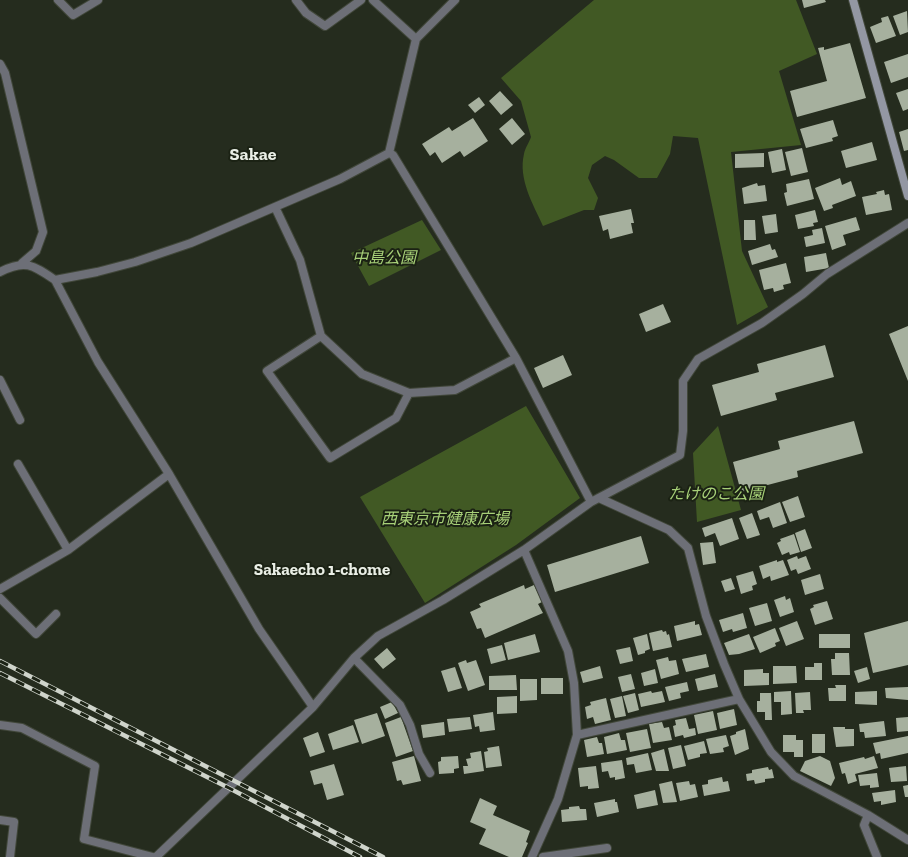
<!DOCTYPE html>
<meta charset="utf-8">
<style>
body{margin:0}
canvas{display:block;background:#252c1e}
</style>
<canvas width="908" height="857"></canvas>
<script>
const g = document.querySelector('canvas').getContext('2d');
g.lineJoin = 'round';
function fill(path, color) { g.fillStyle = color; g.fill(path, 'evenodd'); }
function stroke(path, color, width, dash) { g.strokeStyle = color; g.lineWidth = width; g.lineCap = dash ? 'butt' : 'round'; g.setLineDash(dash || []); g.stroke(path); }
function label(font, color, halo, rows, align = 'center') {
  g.font = font + ' "Zilla Slab","Noto Sans JP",serif'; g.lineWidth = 4; g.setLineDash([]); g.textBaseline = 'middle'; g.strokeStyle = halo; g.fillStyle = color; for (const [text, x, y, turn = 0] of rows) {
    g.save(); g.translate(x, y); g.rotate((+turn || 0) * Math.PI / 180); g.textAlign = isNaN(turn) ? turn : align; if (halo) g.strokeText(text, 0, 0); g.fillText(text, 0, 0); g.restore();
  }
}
fill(new Path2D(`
 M594 0H796L817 54 779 71 801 145 731 152 742 251 768 307 737 325 698 138 673 136 670 154 657 178H639L614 160 605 156 592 165 588 178 598 198 594 210H584L543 226C533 204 518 179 524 154 525 148 529 143 531 137L521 101 501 78Z
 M422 220 441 250 369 286 351 253Z
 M526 406 580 498 516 545 425 603 360 497Z
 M718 426 741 510 697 522 693 453Z`), '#415924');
fill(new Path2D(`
 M802 0H825L826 2 804 8Z
 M907 11 908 32 900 35 893 16Z
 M888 16 896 36 876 43 870 27 882 22 881 18Z
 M850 43 866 98 797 117 790 91 827 81 818 48 824 47V50Z
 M908 54V77L891 83 884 62Z
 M908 89V109L903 111 896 93Z
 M500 91 513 105 501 115 489 101Z
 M479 97 485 105 475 113 468 105Z
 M473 118 488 141 464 157 460 151 442 163 435 152 430 156 422 144 449 127 452 131Z
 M512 118 525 134 512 145 499 129Z
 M833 120 838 136 832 138 833 141 806 148 800 129Z
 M908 129V150L904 151 899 132Z
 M872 142 877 160 846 168 841 151Z
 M802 148 808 172 791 176 785 152Z
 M782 149 786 170 772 173 768 152Z
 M764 153V167L735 168V154Z
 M840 178 842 185 851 181 856 196 832 205 833 208 824 211 815 188Z
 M809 179 814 199 787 206 784 193 787 192 786 184Z
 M757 183 758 186 765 185 767 201 744 204 742 188Z
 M884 190 885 195 889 194 892 210 866 215 862 197 877 194 876 192Z
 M631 209 634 223H631L633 233 610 239 608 229 603 231 599 216Z
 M815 210 818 222 813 223 814 226 798 229 795 215Z
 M776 214 778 232 765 234 762 216Z
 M856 217 860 230 843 235 846 245 832 250 825 226Z
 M744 220H755L756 240H744Z
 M822 228 825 243 806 247 804 237 813 235 812 230Z
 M770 244 772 250 775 249 778 257 752 265 748 251Z
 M826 253 829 268 806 272 804 257Z
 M786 263 791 283 783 285 784 289 774 292 773 288 764 290 759 270Z
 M663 304 671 322 646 332 639 314Z
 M908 326V381L889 334Z
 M825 345 834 377 775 393 777 400 721 416 712 385 759 372 757 364Z
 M563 355 572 375 543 388 534 368Z
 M854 421 863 453 797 471 798 477 741 492 733 462 780 449 778 441Z
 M798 496 805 517 790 522 782 502Z
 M780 502 787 523 773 528 769 517 760 520 757 511Z
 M752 513 760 535 747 539 739 518Z
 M732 518 739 539 720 546 715 533 705 537 702 528Z
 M805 529 812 548 801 552 795 533Z
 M794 534 800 552 790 555 789 552 782 555 777 543 781 541 780 539Z
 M641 536 649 563 555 592 547 565Z
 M713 542 716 563 703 565 700 543Z
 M797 556 798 559 806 556 811 569 798 574 796 569 791 571 787 560Z
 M777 560V562L783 560 789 575 771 581 770 576 763 579 759 566Z
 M753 571 757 584 752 586 753 590 741 594 736 576Z
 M820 574 824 589 805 595 801 580Z
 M731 578 735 589 725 592 721 581Z
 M524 585 525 589 534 585 542 602 538 604 543 613 485 638 481 628 477 629 470 612 481 607 479 604Z
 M785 596 786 600 790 598 794 612 780 617 774 600Z
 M827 601 833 619 815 625 810 609 814 607 813 605Z
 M767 603 772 621 755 626 749 608Z
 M743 613 747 628 733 632 732 629 723 632 719 620Z
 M695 621V625L699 624 702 635 677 641 674 626Z
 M797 621 804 639 786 646 779 628Z
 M908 621V665L873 673 864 633Z
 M775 628 780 641 775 643 776 646 760 653 753 637Z
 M662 630 663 632 666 631 667 635 669 634 672 647 653 651 649 633Z
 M535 634 540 652 508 660 504 643Z
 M647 634 650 649 645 651V653L638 655 633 638Z
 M749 634 755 649 739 654 729 655 724 643Z
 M819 634H850V648H819Z
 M502 645 506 660 491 664 487 649Z
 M630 647 633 661 620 664 616 650Z
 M387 648 396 659 383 669 374 659Z
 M835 653H849L850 675H832L831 659H835Z
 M706 654 709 667 686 672 682 659Z
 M668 657 669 661 676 660 679 674 661 679 656 660Z
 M466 660 467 663 476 660 485 685 468 691 458 663Z
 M814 663H822V680H805V667H814Z
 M600 666 603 678 583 683 580 672Z
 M773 666H796L797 683 773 684Z
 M455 667 462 688 448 692 441 671Z
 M867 667 870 679 858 683 854 671Z
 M655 669 658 683 644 686 641 673Z
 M763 669V673H769V685L744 686V670Z
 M631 674 635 689 622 692 618 677Z
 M715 674 718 687 698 691 695 679Z
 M516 675 517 690H489V676Z
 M541 678H563V694H541Z
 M520 679H537V700L520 701Z
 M687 682 689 691 680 693 681 698 669 701 665 687Z
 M835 685H846V701H829L828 688H836Z
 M908 687V700L886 698 885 688Z
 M651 691 652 693 662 691 665 702 641 707 638 694Z
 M791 691 792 714 781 715V702H774V692Z
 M877 691V705L855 704V692Z
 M810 692 811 710H803L804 713H796L795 693Z
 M635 693 639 710 628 713 623 696Z
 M760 693H771L772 720H765V712H757V701H760Z
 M517 696V713L497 714V697Z
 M622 696 626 716 615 718 610 699Z
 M606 698 611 720 595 724 593 717 587 719 585 707 591 705 590 702Z
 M392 702 398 713 385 719 380 707Z
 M734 709 737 725 720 729 717 713Z
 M713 711 717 730 698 734 694 715Z
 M493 712 495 730 480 732 479 726 475 727 473 715Z
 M377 713 385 736 362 744 354 720Z
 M401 717 413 751 396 757 385 723Z
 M470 717 472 729 449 732 447 719Z
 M908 717V731L897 732 896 718Z
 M686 718 689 729 695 728 696 735 684 738 683 735 675 737 673 726 676 725 675 720Z
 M884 721 886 736 865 738 864 732H860L859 724Z
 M444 722 445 735 423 738 421 725Z
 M662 722 664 728 669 727 672 740 653 743 649 724Z
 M353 725 359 742 333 750 328 734Z
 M833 727H845V729H854V746L836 747Z
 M647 729 651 748 630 752 626 733Z
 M745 729 749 749 735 755 730 736 736 734V732Z
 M318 732 325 752 310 757 303 738Z
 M619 733 621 740H625L627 750 607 754 604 737Z
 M812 734H825V753H812Z
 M726 735 729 746 723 748 724 752 710 754 706 739Z
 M783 735H796V740H803V757H794V752H783Z
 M908 736V753L881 759 880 753 876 754 873 743Z
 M597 737 599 743H602L604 754 587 757 584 740Z
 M704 741 707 753 700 754V757L688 760 684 746Z
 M681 745 686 766 673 769 668 748Z
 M499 746 502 766 486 768 484 752 488 751 487 748Z
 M664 749 669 771H656L651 753Z
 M481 751 484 771 464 774 463 766H468L466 759 471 758 470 753Z
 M648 753 652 770 636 773 634 764 627 765 626 758Z
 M414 756 421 781 403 785 401 780 397 781 392 762Z
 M458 756 459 768 454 769V773L439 774 438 762 441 761V757Z
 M820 756 830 761 835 778 831 786 800 771 805 761Z
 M874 756 878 768 855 774 857 781 848 784 845 773 842 774 839 763 864 757 865 759Z
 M622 760 625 778 615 780V777L610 778 608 771 602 772 601 763Z
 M334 764 344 795 327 800 322 783 314 785 310 771Z
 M596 766 599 788 588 789V786L580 787 578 768Z
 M906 766 907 781 891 782 889 768Z
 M768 767 769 770 772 769 774 778 765 779V782L755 784 754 780 747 781 746 774 752 773V770Z
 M877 773 879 787 870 788V785L860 786 858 775Z
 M722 777 723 782 728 781 730 791 704 796 702 785 708 784V780Z
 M672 781 677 802 663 803 659 784Z
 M689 781 690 785 695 784 698 797 680 801 676 783Z
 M908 785V797H905L903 786Z
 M655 790 658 805 637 809 634 795Z
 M895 790 896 802 881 805V801L874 802 872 793Z
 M480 798 497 806 493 815 530 831 526 842 528 843 522 857H509L479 844 486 829 470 822Z
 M615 799V802H617L619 812 597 817 594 803Z
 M579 806 580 809H586L587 820 562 822 561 810 569 809V807Z`), '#a6b09e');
const minor = new Path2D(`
 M58 0 73 15 98 0
 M296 0 306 13 325 26 361 0
 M373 0 416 39 455 0
 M416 39 389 153 393 155 516 358 591 502
 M0 64 5 73 43 232 36 251 22 263
 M275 207 300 260 321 336 362 374 409 393 455 390 516 358
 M0 272C25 259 33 265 55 280L97 272 135 262 191 243 340 179 389 153
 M55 280 98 362 169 474 259 629 313 707
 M321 336 267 371 330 458 396 418 409 393
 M0 380 20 420
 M18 464 68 550 169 474
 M599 498 669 530 688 548 706 616 724 664 739 699 771 752 794 776 868 815 908 840
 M524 550 568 651 574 683 577 735 558 799 532 857
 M0 589 68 550
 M0 598 36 634 56 614
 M354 658 400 705 410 725 419 754 430 773
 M0 725 22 728 95 766 84 839 153 857
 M577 735 739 699
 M868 815 864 825 877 857
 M0 820 14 822 10 857
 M156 857 313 707 354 658 378 636 443 600 524 550 591 502 680 455 683 431V381L698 359 762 323 803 294 827 274 908 223
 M543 857 607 848`);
const secondary = new Path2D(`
 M853 0 908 196`);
stroke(minor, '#41473a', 10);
stroke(secondary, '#41473a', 10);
stroke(minor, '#6d6f77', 8);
stroke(secondary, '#9397a3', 8);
const rail = new Path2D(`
 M0 661 383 857
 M0 673 229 788 360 857`);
stroke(rail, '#cfd4cb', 4.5);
stroke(rail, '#1b2214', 3, [9]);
label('italic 16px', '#a7d078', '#1b2214', [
 ["中島公園",384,258],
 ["たけのこ公園",716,494],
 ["西東京市健康広場",445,519]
]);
label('bold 17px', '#eaefe6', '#1b2214', [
 ["Sakaecho 1-chome",322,570]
]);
label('bold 18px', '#eaefe6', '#1b2214', [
 ["Sakae",253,155]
]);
</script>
